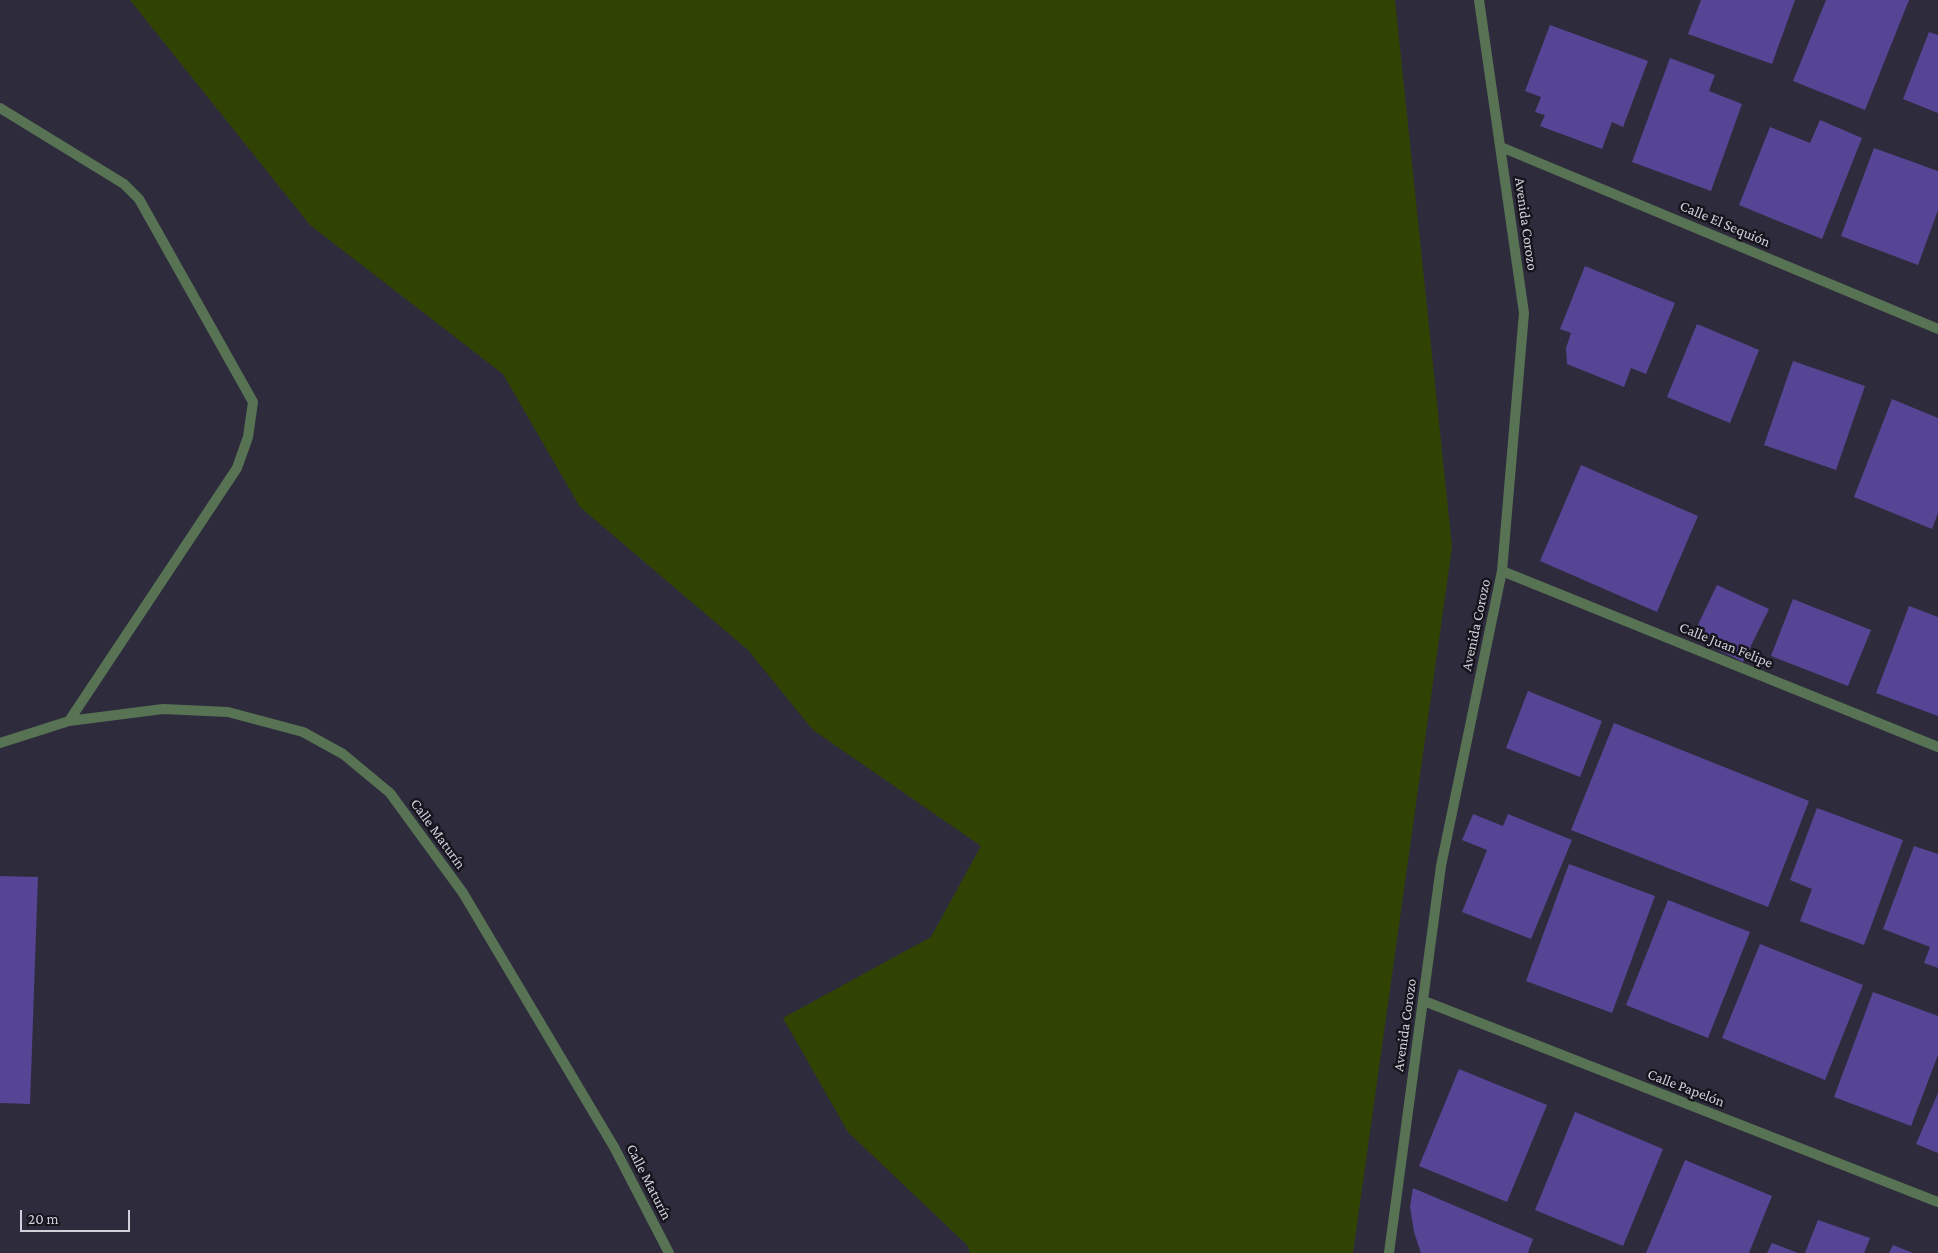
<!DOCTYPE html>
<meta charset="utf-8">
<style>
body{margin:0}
#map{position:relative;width:1938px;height:1253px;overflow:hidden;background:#2e2c3c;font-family:"Crimson Pro",serif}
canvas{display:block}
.scale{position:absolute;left:20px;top:1210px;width:110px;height:22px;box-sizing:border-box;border:2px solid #d2d1db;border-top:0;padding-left:6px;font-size:15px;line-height:18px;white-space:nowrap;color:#d2d1db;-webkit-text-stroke:4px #16151d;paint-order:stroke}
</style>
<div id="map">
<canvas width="1938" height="1253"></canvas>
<div class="scale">20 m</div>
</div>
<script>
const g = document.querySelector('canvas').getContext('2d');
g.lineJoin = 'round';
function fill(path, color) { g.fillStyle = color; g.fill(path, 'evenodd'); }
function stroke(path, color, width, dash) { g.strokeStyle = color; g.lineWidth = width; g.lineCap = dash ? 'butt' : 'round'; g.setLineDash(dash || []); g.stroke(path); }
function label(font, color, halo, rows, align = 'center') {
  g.font = font + ' "Crimson Pro",serif'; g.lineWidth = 5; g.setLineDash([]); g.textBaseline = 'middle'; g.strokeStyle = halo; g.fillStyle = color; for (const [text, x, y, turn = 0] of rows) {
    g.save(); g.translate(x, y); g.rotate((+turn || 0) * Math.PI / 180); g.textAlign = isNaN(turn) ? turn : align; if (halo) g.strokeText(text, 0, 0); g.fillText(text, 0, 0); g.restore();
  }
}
fill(new Path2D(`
 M130 0H1395L1452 547 1353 1253H970L967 1245 848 1132 783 1018 931 937 981 846 813 730 748 650 580 507 503 374 310 225Z`), '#314303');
fill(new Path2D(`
 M1701 0H1795L1772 64 1688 34Z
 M1826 0H1909L1865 110 1793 81Z
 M1550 25 1648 61 1623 127 1612 122 1602 149 1540 126 1545 115 1535 112 1541 97 1525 91Z
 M1929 32 1938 35V113L1903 99Z
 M1670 58 1715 75 1709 91 1742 104 1711 191 1632 162Z
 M1820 120 1862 138 1822 239 1739 205 1770 127 1810 143Z
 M1874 148 1938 171V210L1918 265 1841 236Z
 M1585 266 1675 303 1646 374 1631 368 1624 387 1567 364 1566 348 1571 333 1560 329Z
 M1697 324 1759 350 1730 423 1667 397Z
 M1793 361 1865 386 1836 470 1764 445Z
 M1892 399 1938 418V513L1932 529 1854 497Z
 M1581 465 1698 516 1657 612 1540 561Z
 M1717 585 1769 609 1743 662 1692 637Z
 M1793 599 1871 630 1848 686 1771 656Z
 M1909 606 1938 617V716L1876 693Z
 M1528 691 1602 721 1580 777 1506 748Z
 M1614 723 1809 801 1768 907 1571 830Z
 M1817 808 1903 840 1864 945 1800 921 1812 889 1790 880Z
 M1473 814 1503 826 1508 814 1572 840 1531 939 1462 912 1487 850 1462 840Z
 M1914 846 1938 854V968L1924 963 1930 947 1883 929Z
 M1569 864 1655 896 1612 1013 1526 981Z
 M0 876 38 877 30 1104 0 1103Z
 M1668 900 1750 932 1708 1038 1626 1005Z
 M1760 944 1863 985 1825 1080 1722 1038Z
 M1873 992 1938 1016V1055L1911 1126 1834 1097Z
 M1459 1069 1547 1105 1507 1202 1419 1166Z
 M1938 1093V1153L1916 1144Z
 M1575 1112 1663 1149 1623 1246 1535 1210Z
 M1685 1160 1772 1196 1749 1253H1646Z
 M1413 1188 1533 1239 1528 1253H1421L1414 1232 1410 1207Z
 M1818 1220 1870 1238 1864 1253H1805Z
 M1772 1243 1798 1253H1767Z
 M1893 1245 1913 1253H1889Z`), '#554594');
stroke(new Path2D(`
 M0 108 124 184 139 199 253 402 248 437 237 468 69 721
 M1501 147 1938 329
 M1502 571 1938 747
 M0 743 69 721 163 709 228 712 303 732 343 754 390 793 463 893 614 1147 669 1253
 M1424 1001 1938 1202
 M1389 1253 1441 866 1502 571 1524 313 1479 0`), '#587354', 10);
label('15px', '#d2d1db', '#16151d', [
 ["Avenida Corozo",1526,224,82],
 ["Calle El Sequión",1725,224,23],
 ["Avenida Corozo",1476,625,-78],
 ["Calle Juan Felipe",1726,645,22],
 ["Calle Maturín",438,834,54],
 ["Avenida Corozo",1405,1025,-82],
 ["Calle Papelón",1686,1088,21],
 ["Calle Maturín",649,1182,63]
]);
</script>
